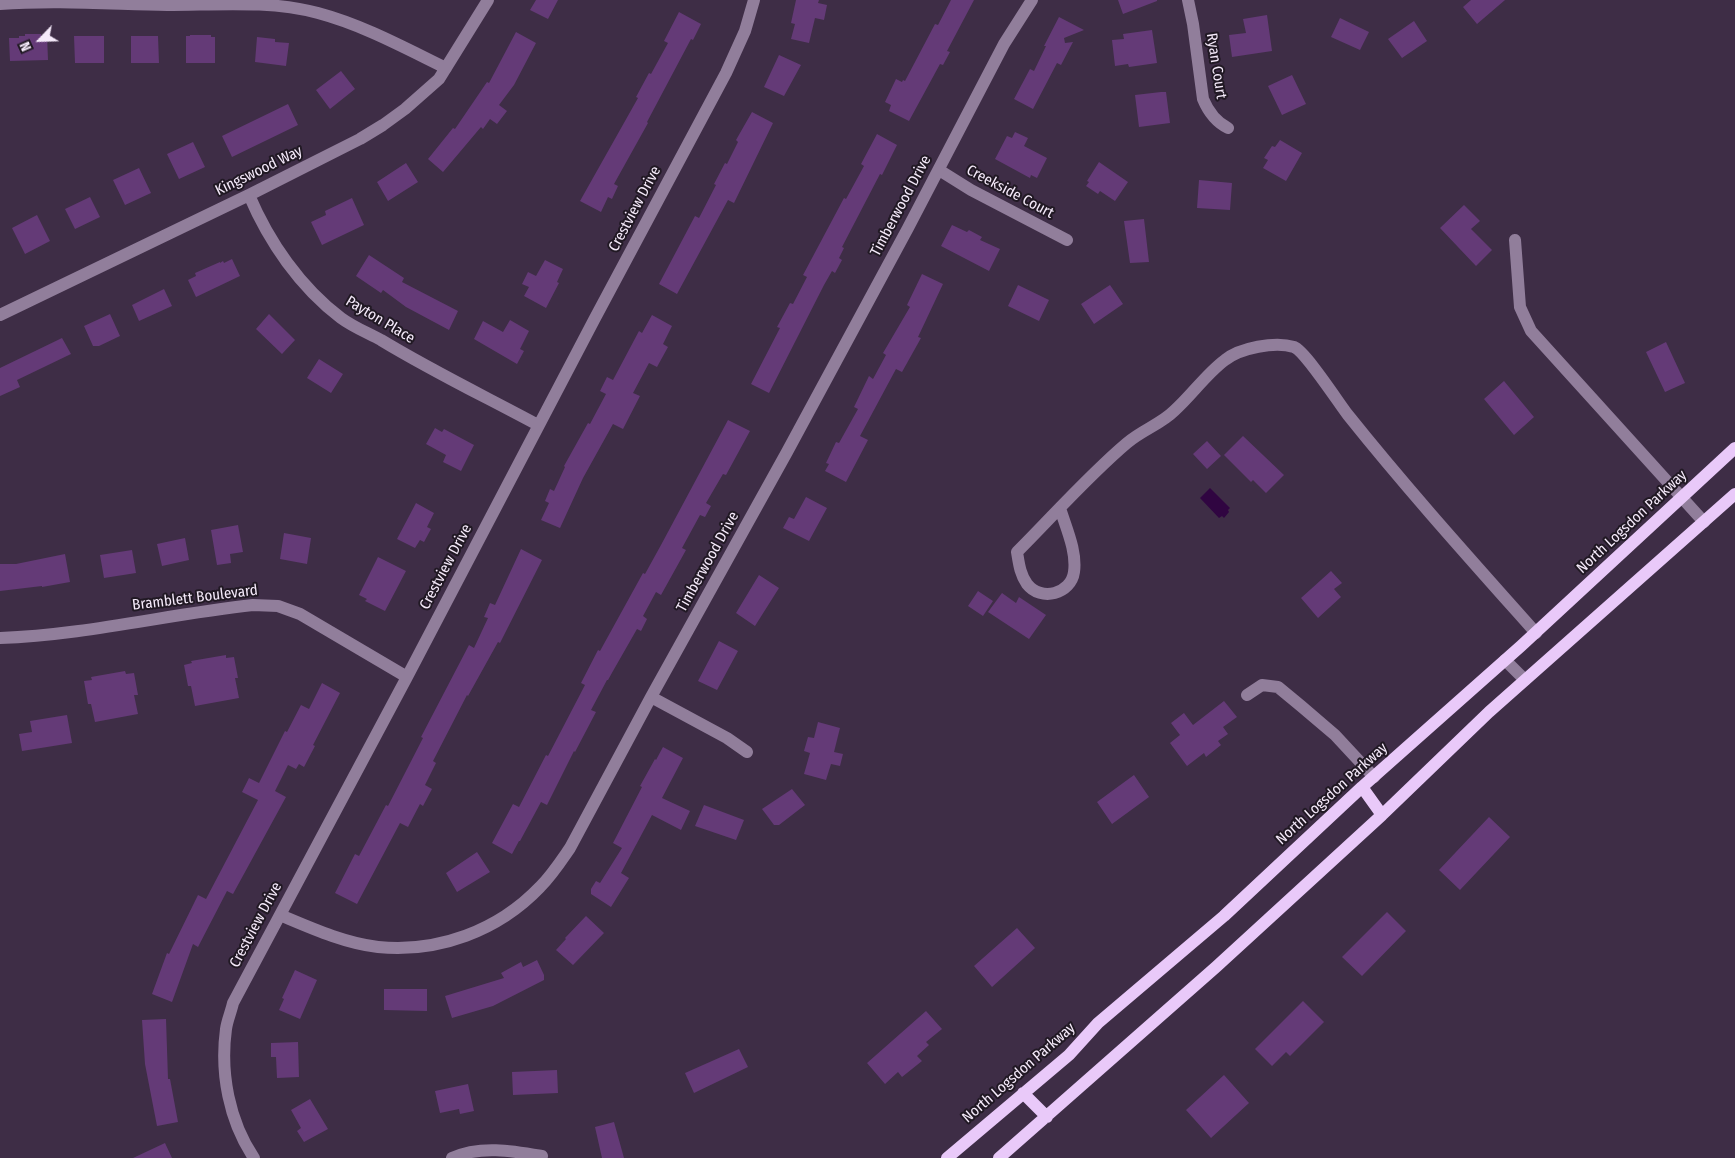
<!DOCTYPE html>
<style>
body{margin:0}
#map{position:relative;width:1735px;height:1158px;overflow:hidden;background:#3e2d46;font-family:"Fira Sans Condensed",sans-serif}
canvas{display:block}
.north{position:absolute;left:15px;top:15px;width:50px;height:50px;-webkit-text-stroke:4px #211924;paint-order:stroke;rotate:246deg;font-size:14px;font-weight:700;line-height:20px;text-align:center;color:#f5eafa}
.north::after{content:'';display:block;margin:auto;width:18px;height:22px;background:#f5eafa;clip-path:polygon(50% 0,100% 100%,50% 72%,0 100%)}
</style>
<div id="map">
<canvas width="1735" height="1158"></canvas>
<div class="north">N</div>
</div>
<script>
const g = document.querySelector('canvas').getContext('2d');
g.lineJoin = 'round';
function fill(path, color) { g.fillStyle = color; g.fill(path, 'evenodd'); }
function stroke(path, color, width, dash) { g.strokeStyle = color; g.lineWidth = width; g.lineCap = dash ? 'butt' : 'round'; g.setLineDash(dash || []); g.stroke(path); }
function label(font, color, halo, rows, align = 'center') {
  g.font = font + ' "Fira Sans Condensed",sans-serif'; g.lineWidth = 4; g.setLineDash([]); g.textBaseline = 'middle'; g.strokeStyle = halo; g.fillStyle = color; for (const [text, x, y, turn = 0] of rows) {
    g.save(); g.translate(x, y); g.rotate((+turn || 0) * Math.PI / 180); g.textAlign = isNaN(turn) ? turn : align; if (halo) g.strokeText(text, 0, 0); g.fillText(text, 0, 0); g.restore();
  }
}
fill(new Path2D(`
 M1210 488 1230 508 1228 510 1229 512 1224 518 1222 516 1219 518 1200 498Z`), '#300541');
fill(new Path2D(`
 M536 0H558L548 19 530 10Z
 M796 0H819L818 3 827 5 824 20 815 18 809 43 791 39 795 24 791 23Z
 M951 0H974L947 51 950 52 943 65 940 64 909 121 889 111 891 105 885 102 896 79 902 82 903 80 905 81 935 24 938 25Z
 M1118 0H1157V1L1123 14Z
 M1471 0H1505L1477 24 1463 7Z
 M679 12 701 24 693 40 691 39 647 122 648 123 614 184 618 186 612 199 608 197 601 212 580 201 638 98 636 97 649 73 651 74 668 43 664 41Z
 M1267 15 1272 51 1232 57 1229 35 1246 33 1243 19Z
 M1059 17 1084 30 1064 38 1065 43 1073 42 1061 65 1057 63 1033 109 1014 99 1030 69 1034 71 1046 46H1044Z
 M1340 18 1369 32 1360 50 1331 37Z
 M1414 21 1427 41 1402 58 1388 39Z
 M1152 30 1157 63 1129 67 1128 64 1115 66 1112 40 1124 39 1123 34Z
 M516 32 536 43 514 85 499 105 507 111 497 124 490 119 483 129 481 127 443 172 428 159 453 128 455 129 487 82 489 83Z
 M25 34H41V36L47 35 48 60 10 61 9 38H19V36H25Z
 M190 35H211V37H215V63H186V36H190Z
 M74 36H104V63H75Z
 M131 36H158L159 63H131Z
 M257 37 275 39V42L289 43 286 66 255 62Z
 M779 55 801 65 784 96 764 87Z
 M341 71 355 89 330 109 316 90Z
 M1292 75 1306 104 1282 115 1268 86Z
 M1161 92H1166L1170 123 1139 127 1135 95Z
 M288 104 298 125 232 157 222 136Z
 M752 112 773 123 734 203 728 200 677 294 659 284 695 216 699 218 716 185 714 184 725 163 727 164 738 142 736 140Z
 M1015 132 1028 138 1024 146 1047 158 1037 178 1031 175 1030 178 995 159 1007 136 1012 138Z
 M877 134 897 145 882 175 880 174 842 247 844 248 839 258 842 260 835 273 832 271 824 285 769 393 751 384 780 328 777 327 790 303 793 304 807 277 803 275 844 198 846 199 864 166 861 164Z
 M1280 140 1302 153 1286 181 1263 168 1268 160 1264 158 1272 146 1275 147Z
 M193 142 205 167 179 179 167 154Z
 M1099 162 1128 182 1115 201 1100 191 1098 194 1086 186 1089 182 1087 181Z
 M406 163 418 182 388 201 377 182Z
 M139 168 151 193 125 205 113 180Z
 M1199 180 1232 183 1230 210 1197 208Z
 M90 197 100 217 75 229 65 209Z
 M352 198 364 225 322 245 311 222 326 215 325 211Z
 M1464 205 1480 221 1471 229 1492 250 1476 266 1440 228Z
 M37 215 50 241 25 254 12 228Z
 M1144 219 1149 262 1130 263 1124 221Z
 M952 225 967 232 969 230 982 237 980 240 1000 249 989 271 941 246Z
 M369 255 404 278 402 282 458 311 449 330 406 307 383 290 381 293 356 276Z
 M232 259 240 276 196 297 188 280 196 276 195 273 220 262V263L223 261 224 263Z
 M545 260 563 269 557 282 559 283 546 308 524 296 529 287 522 284 528 272 536 276Z
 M922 274 943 284 918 337 921 338 902 372 896 369 860 436 868 440 846 482 825 471 829 464 826 463 836 442 839 443 858 409 854 407 869 376 873 379 886 355 883 353 910 307 907 305Z
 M1018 285 1049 300 1039 321 1008 306Z
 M1110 285 1123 304 1094 324 1081 304Z
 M164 289 172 306 139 321 132 305Z
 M110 314 120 336 99 346H93L84 326Z
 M269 314 295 340 282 354 256 329Z
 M652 315 672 326 663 344 668 347 657 367 649 363 633 393 640 396 623 429 613 424 583 478 560 528 541 520 549 503 545 501 550 489 554 491 565 467 564 466 588 423 590 424 606 394 600 391 607 377 613 380 639 331 642 333Z
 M510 320 529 331 520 349 524 351 517 364 474 339 483 321 503 332Z
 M62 338 71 354 17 380 20 387 0 396V368Z
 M1666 342 1685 383 1665 392 1646 352Z
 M319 359 343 374 331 393 307 378Z
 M1504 381 1534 417 1514 435 1484 399Z
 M728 420 750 431 726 475 723 474 706 503 711 506 705 517 700 515 682 548 686 550 661 595 656 592 643 616 647 619 641 631 637 629 613 671 608 680H607L591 710 596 712 575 752 574 751 547 805 541 802 520 841H519L512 854 492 843 513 804 519 807 546 755 548 756 585 685 581 683 598 650 600 651 643 573 645 574 661 545Z
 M435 428 442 432 444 429 474 445 461 471 443 462 446 455 426 444Z
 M1243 436 1284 475 1266 493 1253 480 1251 482 1224 455Z
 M1207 441 1221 456 1207 469 1193 454Z
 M806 497 827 508 809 541 783 528 789 517 794 519Z
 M416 503 434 513 427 527 431 529 424 542 420 540 415 548 397 539Z
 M238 525 243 552 230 554 231 563 217 565 211 530Z
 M284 533 311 538 307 564 280 559Z
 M185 538 189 560 162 566 157 544Z
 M521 549 542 560 500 643 498 642 468 696 467 695 433 761 436 763 425 785 432 789 423 806 420 804 408 827 400 823 357 904 335 893 355 854 359 856 386 805 388 806 423 738 421 737 469 645 474 648 488 618 484 617 490 603 495 605Z
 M132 550 136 573 104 578 100 555Z
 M65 554 70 582 42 587V586L0 591V564H16Z
 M378 557 406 571 385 611 365 601 367 599 359 595Z
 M1331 571 1342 583 1334 589 1341 597 1318 618 1301 598Z
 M759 575 779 588 755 626 736 613Z
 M978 591 993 601 983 616 968 606Z
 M1002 593 1016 603 1019 597 1046 615 1029 639 988 612Z
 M719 641 738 651 717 690 698 681Z
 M226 655V658L234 657 238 678H235L239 698 195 706 191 686H188L184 665 192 663 191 661Z
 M125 671 126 674 134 673 138 695H134L138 714 95 722 91 704H88L84 681 92 680 91 677Z
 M322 683 340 693 313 745 315 746 304 767 299 764 296 769 288 765 275 791 286 797 233 894 227 891 198 947 193 944 172 1002 152 994 167 953 169 954 198 895 206 899 258 800 242 792 249 778 259 783 285 731 287 732 301 705 309 709Z
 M1224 701 1237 717 1223 727 1228 734 1218 741 1221 745 1206 757 1204 753 1187 766 1170 743 1180 735 1171 723 1184 713 1193 725Z
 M67 715 72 743 22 751 19 734 32 732 30 721Z
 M818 722 840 728 834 752 843 754 840 766 831 764 826 780 804 774 810 753 804 751 808 737 814 738Z
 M663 747 683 758 662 798 690 811 681 830 652 815 621 873 629 878 611 907 591 894V889L596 881 600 883 622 848 613 843 642 787 640 786 655 759 656 760Z
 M1134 775 1149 797 1112 824 1097 802Z
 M792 789 805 805 779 825H774L762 809Z
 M704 805 744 820 736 840 695 826Z
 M1489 817 1510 837 1460 890 1439 870Z
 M477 852 490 872 457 892 446 873Z
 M1387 912 1406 931 1362 976 1342 957Z
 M586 916 604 933 573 965 556 950 566 939 565 938Z
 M1017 928 1035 948 992 987 974 966Z
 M537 960 544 975V980L493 1006 452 1018 445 996 504 978 501 973 521 962 523 967Z
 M295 970 317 980 300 1019 279 1010 284 999 282 998Z
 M384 989H427V1011L384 1010Z
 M1303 1001 1324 1022 1290 1056 1286 1052 1272 1066 1255 1049Z
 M926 1011 942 1029 926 1042 929 1045 917 1056 922 1061 902 1077 898 1072 885 1084 867 1063Z
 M166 1019 168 1079H170L178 1122 157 1126 145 1064 142 1020Z
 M298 1042 299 1077 277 1078 276 1057H271V1043Z
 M739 1049 748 1067 694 1093 685 1073Z
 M557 1070 558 1093 513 1095 512 1072Z
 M1224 1075 1249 1103 1211 1138 1186 1110Z
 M468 1084 474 1111 460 1114 459 1109 440 1113 435 1091Z
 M310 1099 328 1129 304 1142 297 1131 301 1128 291 1110Z
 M614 1122 624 1158H602L595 1127Z
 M165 1143 172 1158H133Z`), '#643a77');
stroke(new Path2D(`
 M1188 0 1193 24 1203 99C1208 111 1216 122 1228 128
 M0 4C55 0 111 4 167 5 217 5 269 0 318 13 363 25 405 48 446 68
 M939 170 971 190 1067 240
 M249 195C269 242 300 287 341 318 353 327 368 333 381 340 432 371 486 397 538 425
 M1515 240 1520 307 1531 331 1704 522
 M0 315 249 195 360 139 383 125 405 109 439 79 488 0
 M1060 508C1066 528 1077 551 1074 572 1071 594 1041 602 1027 584 1020 574 1019 564 1017 552 1053 516 1089 475 1127 443 1142 430 1161 424 1174 411 1192 395 1206 374 1225 360 1240 348 1275 341 1294 347 1305 351 1338 402 1348 415 1408 490 1472 561 1536 633
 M0 638C85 635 169 614 253 605L278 606 300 614 407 677
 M1505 660 1525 680
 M1247 695 1262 685 1278 687 1301 706 1335 735 1374 777
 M651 697 727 738 747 752
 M280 915C311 928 344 943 378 947 438 953 498 931 540 887 552 875 561 861 570 848L651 697 787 452 908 228 1004 44 1032 0
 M254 1158C229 1121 220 1073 226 1029 227 1021 231 1012 233 1003L407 677 594 320 726 73 745 31 754 0
 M452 1158C480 1145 513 1151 542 1156`), '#917e9b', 12);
stroke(new Path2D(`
 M1362 787 1382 815
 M1023 1093 1047 1117
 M947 1158 1069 1055 1098 1023 1224 916 1362 787 1521 646 1735 448
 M999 1158 1216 967 1382 815 1489 712 1735 494`), '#e9c9f9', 12);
label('15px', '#f5eafa', '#211924', [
 ["Ryan Court",1216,66,81],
 ["Kingswood Way",259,171,-26],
 ["Creekside Court",1010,192,28],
 ["Timberwood Drive",901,206,-62],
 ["Crestview Drive",635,209,-62],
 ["Payton Place",380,320,31],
 ["North Logsdon Parkway",1632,522,-43],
 ["Timberwood Drive",708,562,-61],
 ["Crestview Drive",446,567,-62],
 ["Bramblett Boulevard",195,598,-7],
 ["North Logsdon Parkway",1332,794,-42],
 ["Crestview Drive",256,925,-62],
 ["North Logsdon Parkway",1019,1073,-41]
]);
</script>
